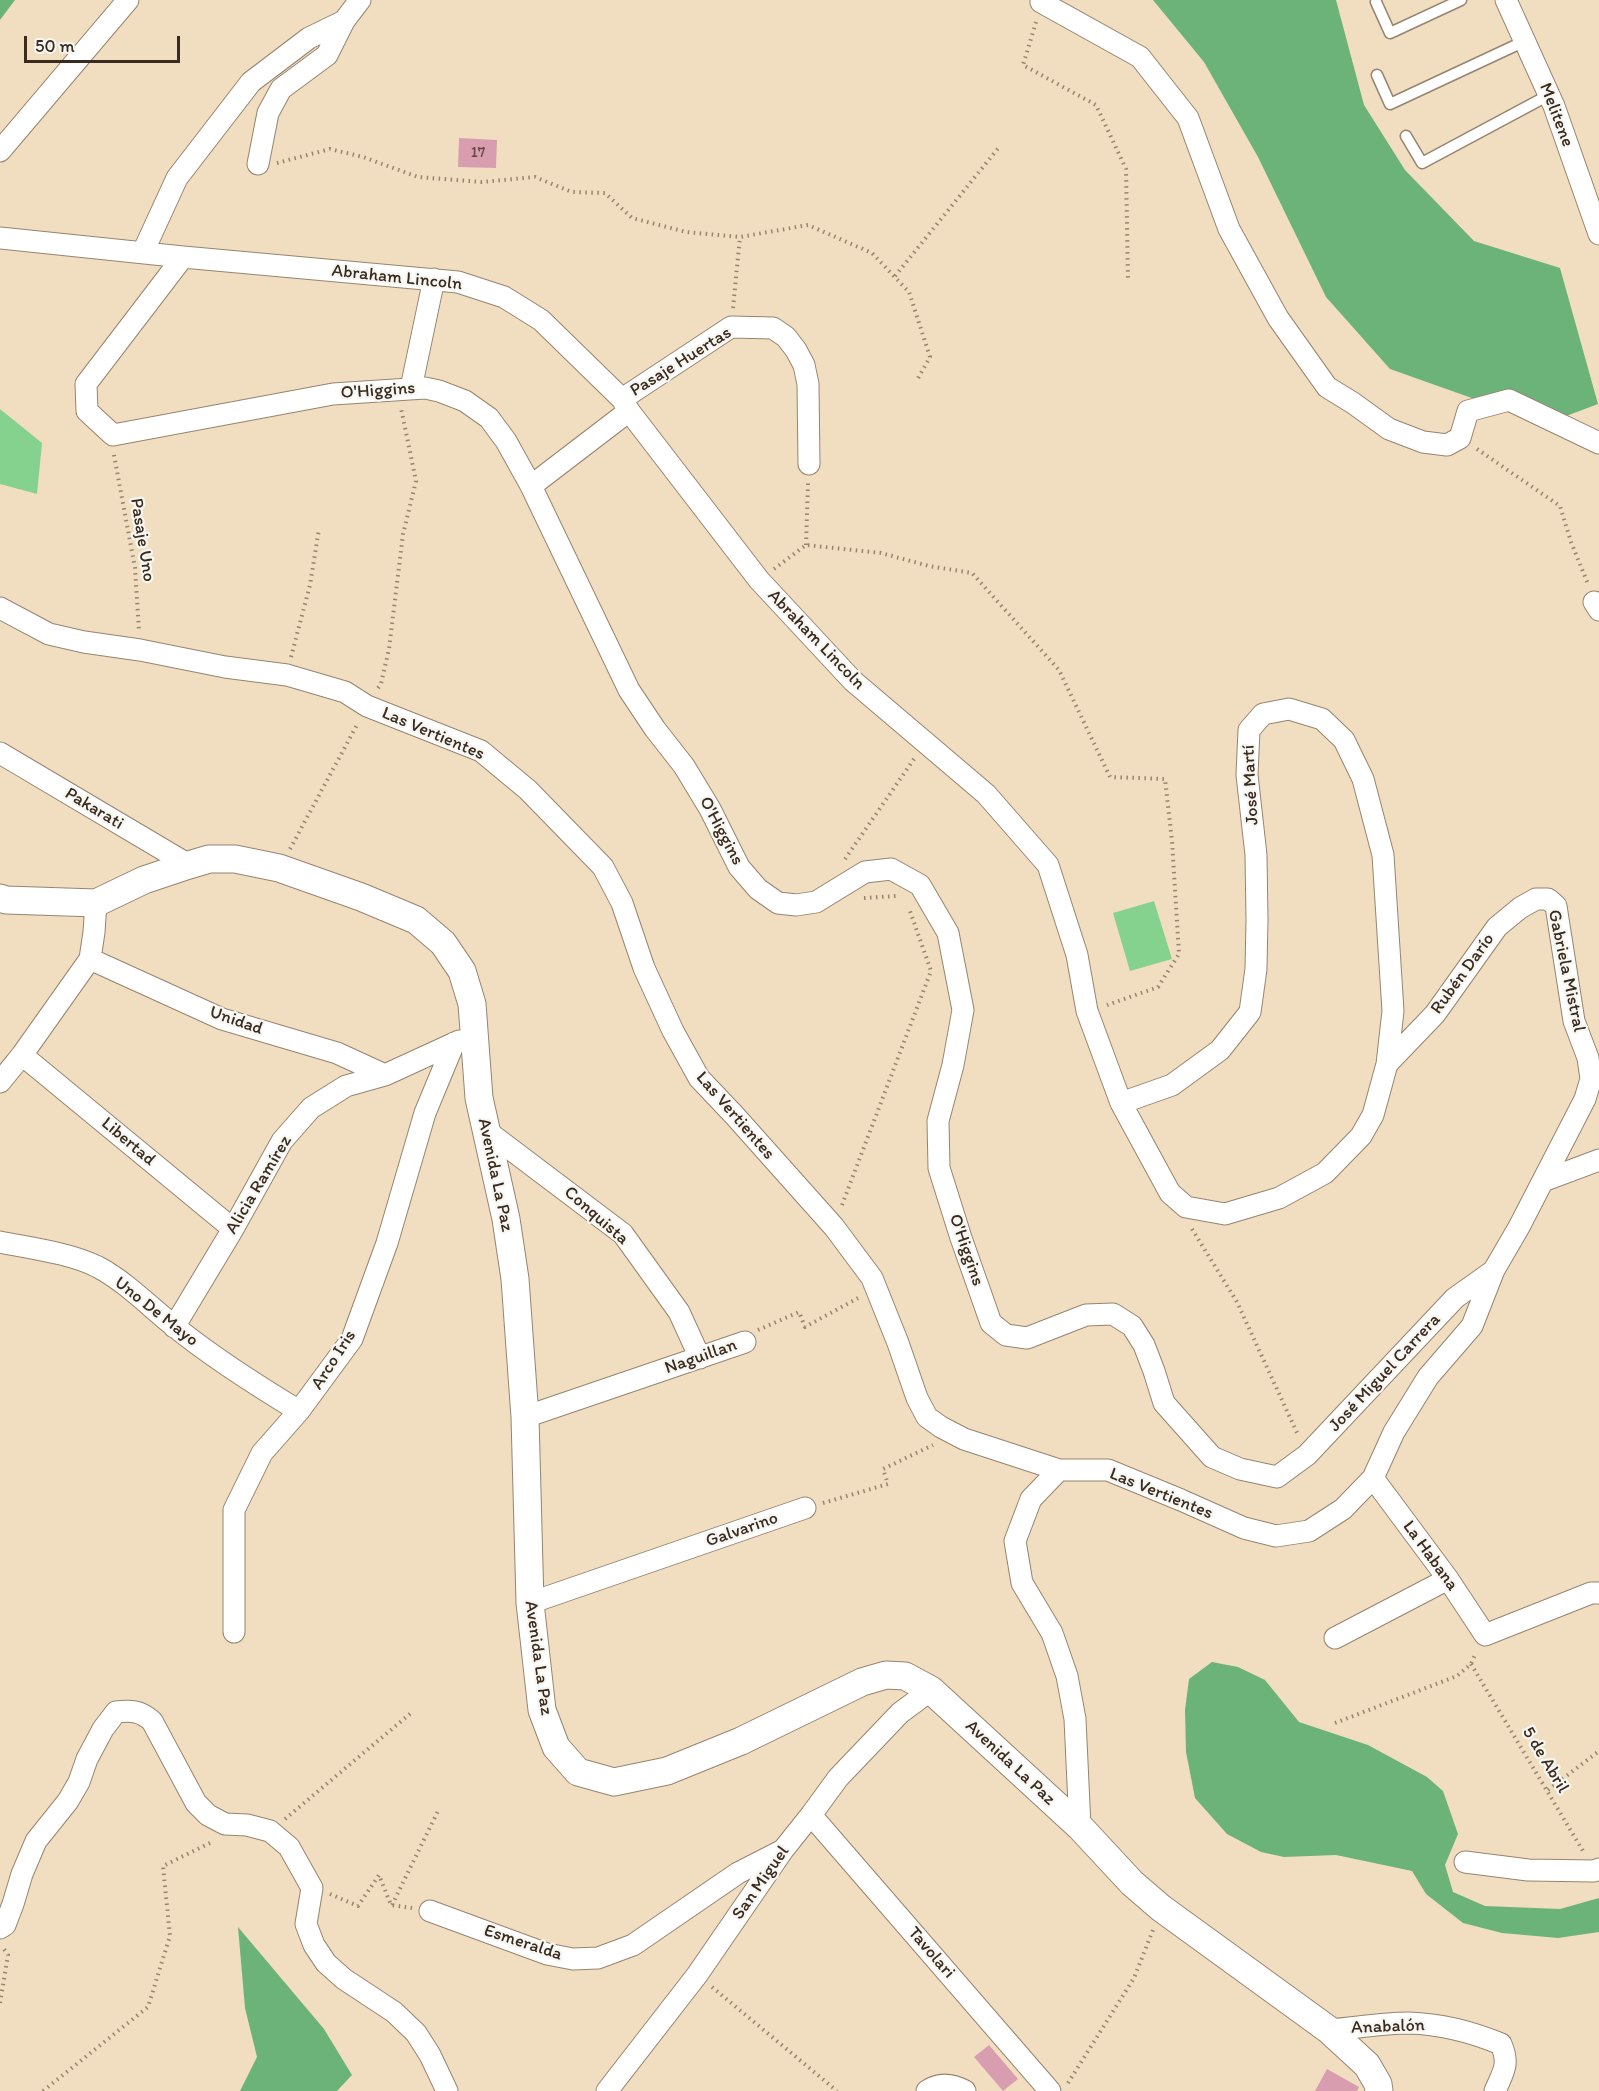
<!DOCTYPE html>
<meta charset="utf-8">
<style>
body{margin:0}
#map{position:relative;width:1599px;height:2091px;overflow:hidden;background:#f1dec0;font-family:Itim,sans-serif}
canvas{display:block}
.scale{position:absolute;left:24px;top:36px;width:156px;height:27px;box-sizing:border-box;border:3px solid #3b2a1e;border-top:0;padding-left:8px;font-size:18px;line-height:21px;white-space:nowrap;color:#3b2a1e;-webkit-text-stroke:4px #f6f6f2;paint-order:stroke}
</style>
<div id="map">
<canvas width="1599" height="2091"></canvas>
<div class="scale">50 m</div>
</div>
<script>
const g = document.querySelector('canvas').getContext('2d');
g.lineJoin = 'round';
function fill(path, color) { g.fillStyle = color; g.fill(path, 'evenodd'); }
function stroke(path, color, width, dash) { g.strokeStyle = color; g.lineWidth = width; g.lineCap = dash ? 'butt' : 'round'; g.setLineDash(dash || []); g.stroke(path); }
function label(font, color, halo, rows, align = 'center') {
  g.font = font + ' Itim,sans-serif'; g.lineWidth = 4.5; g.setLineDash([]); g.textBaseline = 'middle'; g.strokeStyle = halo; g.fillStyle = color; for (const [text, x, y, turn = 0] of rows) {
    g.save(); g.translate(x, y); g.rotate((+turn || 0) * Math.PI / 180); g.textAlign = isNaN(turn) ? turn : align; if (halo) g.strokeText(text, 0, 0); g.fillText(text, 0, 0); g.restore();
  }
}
fill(new Path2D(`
 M0 409 42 443 37 494 0 484Z
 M1154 901 1172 959 1130 971 1113 913Z`), '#85d18e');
fill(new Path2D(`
 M0 0H15L0 20Z
 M1153 0H1336L1364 105 1405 170 1474 241 1560 268 1598 404 1545 424 1390 369 1326 297 1258 157 1204 62Z
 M1212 1662 1238 1667 1265 1680 1299 1722 1368 1745 1427 1777 1443 1791 1458 1834 1445 1865 1453 1892 1485 1906 1560 1909 1599 1898V1932L1558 1938 1502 1933 1463 1923 1426 1894 1412 1871 1336 1855 1284 1857 1261 1852 1227 1834 1195 1798 1186 1752 1185 1710 1189 1679Z
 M238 1927 324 2029 352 2075 337 2091H240L257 2057 245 2008Z`), '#6cb379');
fill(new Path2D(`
 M459 138 497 140 496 168 458 167Z
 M989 2045 1018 2079 1003 2091 974 2057Z
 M1327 2069 1359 2087 1357 2091H1315Z`), '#d89daf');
const service = new Path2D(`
 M1376 2 1390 33 1461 0
 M1377 75 1390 104 1525 41
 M1406 136 1422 163 1549 95`);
const minor = new Path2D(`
 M1506 0 1554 106 1599 234
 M1041 2 1140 57 1188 118 1229 229 1278 318 1327 387 1353 403 1389 429 1423 442 1447 445 1460 438 1468 411 1509 400 1599 443
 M0 151 128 0
 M258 164 268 113 281 89 327 55 344 21
 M0 238 183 257 458 282 504 297 541 320 622 399 629 411 759 580 853 681 986 794 1048 865 1077 955 1087 1011 1121 1103 1170 1193 1186 1207 1225 1214 1279 1198 1325 1173 1361 1136 1373 1115 1387 1064 1393 1011 1383 855 1363 779 1344 740 1322 719 1289 709 1263 714 1249 730 1247 775 1256 855 1257 919 1256 969 1250 1012 1220 1050 1172 1085 1121 1103
 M143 252 177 178 251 82 309 38 344 21 360 0
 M183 257 86 384 87 411 113 435 333 394 425 388 439 391 465 401 489 418 506 441 531 486 629 690 655 729 684 766 710 809 739 867 758 889 778 903 796 905 816 902 865 872 891 869 920 885 948 933 963 1010 953 1065 938 1121 939 1168 961 1238 991 1323 1006 1335 1027 1338 1086 1315 1113 1314 1132 1326 1144 1345 1154 1371 1164 1403 1212 1457 1240 1469 1277 1477 1307 1455 1455 1298 1493 1271
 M411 388 434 279
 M622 399 731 327 773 328 786 337 796 350 804 365 808 384 809 464
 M531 486 629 411
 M1594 602 1599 610
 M0 608 49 634 84 642 140 650 225 667 287 675 345 692 367 706 481 751 528 790 603 867 622 903 644 968 673 1031 699 1078 735 1116 834 1227 872 1278 898 1343 917 1398 927 1417 941 1427 964 1439 1059 1470H1108L1181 1500 1244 1528 1276 1536 1309 1531 1343 1509 1373 1478 1394 1432 1428 1377 1472 1326 1494 1270 1519 1227 1585 1099 1591 1079 1588 1058 1574 1021 1556 906 1548 899H1536L1520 908 1497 927 1435 1014 1387 1064
 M0 753 189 865
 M90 959 222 1019 337 1053 385 1075
 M22 1055 233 1229
 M0 1082 22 1055 90 959 94 932 96 903
 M484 1129 623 1234 679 1312 700 1358
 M1543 1181 1599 1160
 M0 1242C30 1248 70 1253 98 1267 126 1282 149 1306 174 1326 213 1358 256 1385 299 1411
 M174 1327 233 1229 282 1141 311 1108 346 1086 385 1075 459 1041
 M525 1417 745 1342
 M1059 1470 1031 1499 1015 1541 1022 1583 1052 1633 1067 1676 1075 1719 1080 1827
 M1373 1478 1448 1579 1485 1635 1591 1593H1599
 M530 1603 805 1508
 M234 1632V1510L262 1453 299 1411 352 1339 387 1243 425 1113 454 1043
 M1335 1638 1448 1579
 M811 1815 1050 2091
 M1465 1862 1528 1870 1594 1871 1599 1869
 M430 1911 547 1954 573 1959 598 1958 633 1945 738 1873 781 1851
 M0 1928 5 1925 13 1904 22 1874 36 1841 68 1801 79 1782 87 1759 103 1729 116 1712C132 1710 140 1711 152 1721L196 1803 208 1815 225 1824 247 1825 270 1831 289 1847 312 1888 306 1924 314 1945 326 1963 344 1979 394 2012 416 2033 430 2055 447 2091
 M1329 2030C1355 2028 1383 2023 1409 2023 1440 2024 1472 2032 1501 2044 1510 2065 1503 2072 1495 2091
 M607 2091 697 1975 783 1850 811 1815 838 1778 900 1713 931 1690
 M927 2091C940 2082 952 2084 965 2091`);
const tertiary = new Path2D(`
 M0 898 6 900 96 903 144 880 189 865 209 859H235L279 868 361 897 416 920 443 943 462 971 472 1004 479 1098 506 1219 515 1279 525 1417 530 1603 542 1710 556 1747 578 1772 614 1782 667 1771 741 1741 862 1682 886 1675 905 1676 931 1690 1080 1827 1132 1883 1161 1908 1329 2030 1367 2065 1378 2084 1379 2091`);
stroke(service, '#96846f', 13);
stroke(minor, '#96846f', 23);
stroke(tertiary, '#96846f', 29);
stroke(new Path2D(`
 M1036 22 1023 65 1096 105 1126 169 1128 281
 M277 163 330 149 363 157 418 177 482 182 535 177 572 192 605 193 632 218 686 232 740 237 808 225 872 253 909 292 930 357 917 380
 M895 276 1000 146
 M733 308 740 237
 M1477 449 1560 506 1571 542 1588 584
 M114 455 135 568 139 631
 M806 545 808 483
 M774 569 806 545 881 553 929 566 972 573 1059 670 1110 777 1165 779 1172 841 1179 954 1158 987 1107 1005
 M291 657 310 585 319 529
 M378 688 381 684 389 649 403 534 416 481 401 408
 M290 849 358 723
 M845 859 914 759
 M864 898 896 896
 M842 1205 931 971 910 911
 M1192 1229 1237 1302 1298 1435
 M758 1330 799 1312 805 1327 858 1298
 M823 1503 888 1484 883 1469 933 1445
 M1471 1664 1583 1851
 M1335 1723 1457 1676 1471 1664 1476 1653
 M1548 1790 1599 1751
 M285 1819 411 1713
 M330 1894 358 1906 379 1875 391 1905 412 1908
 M392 1905 438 1811
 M712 1987 837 2091
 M0 2003 8 1955 2 1946
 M1068 2083 1134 1978 1153 1930
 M43 2091 148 2007 170 1936 163 1866 214 1841`), '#96846f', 4, [1.5, 4.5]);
stroke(service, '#fff', 10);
stroke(minor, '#fff', 21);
stroke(tertiary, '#fff', 27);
label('15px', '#624742', null, [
 ["17",478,153]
]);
label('18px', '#3b2a1e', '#f6f6f2', [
 ["Melitene",1556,115,69],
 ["Abraham Lincoln",397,278,6],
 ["Pasaje Huertas",681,362,-32],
 ["O'Higgins",378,391,-4],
 ["Pasaje Uno",142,540,81],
 ["Abraham Lincoln",816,640,46],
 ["Las Vertientes",433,734,23],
 ["José Martí",1251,785,-93],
 ["Pakarati",94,809,31],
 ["O'Higgins",721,831,62],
 ["Gabriela Mistral",1566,971,78],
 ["Rubén Darío",1463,974,-54],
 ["Unidad",236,1021,19],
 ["Las Vertientes",735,1116,49],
 ["Libertad",128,1142,40],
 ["Avenida La Paz",495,1175,78],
 ["Alicia Ramírez",259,1185,-59],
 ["Conquista",596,1216,41],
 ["O'Higgins",966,1250,71],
 ["Uno De Mayo",156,1312,38],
 ["Naguillan",701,1357,-19],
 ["Arco Iris",334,1360,-57],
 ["José Miguel Carrera",1385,1373,-47],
 ["Las Vertientes",1161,1494,22],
 ["Galvarino",742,1530,-19],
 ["La Habana",1430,1556,54],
 ["Avenida La Paz",538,1658,82],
 ["5 de Abril",1545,1760,59],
 ["Avenida La Paz",1010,1763,43],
 ["San Miguel",761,1883,-55],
 ["Esmeralda",523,1943,18],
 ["Tavolari",931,1953,49],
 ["Anabalón",1388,2027,-2]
]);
</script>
